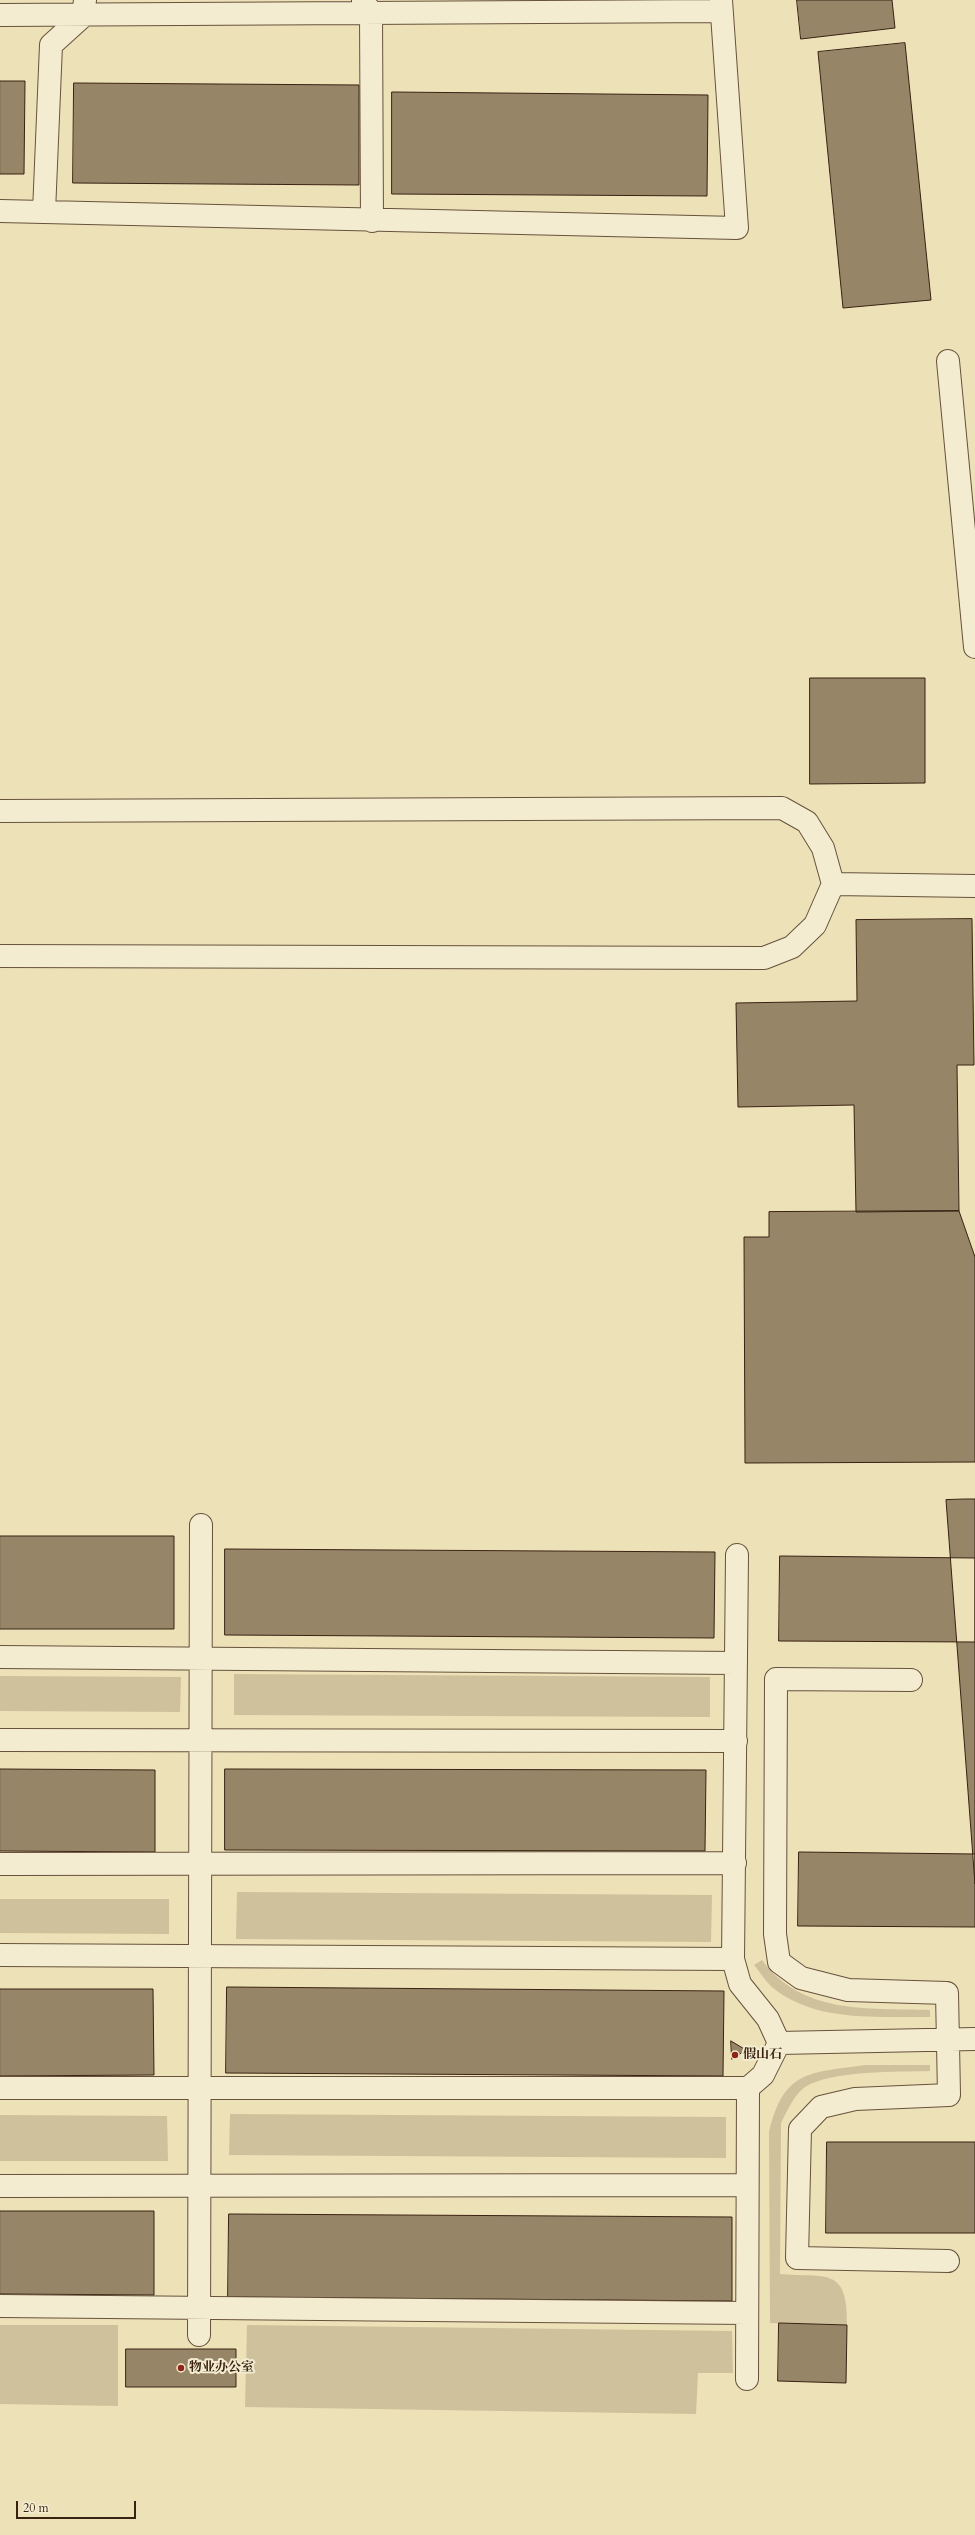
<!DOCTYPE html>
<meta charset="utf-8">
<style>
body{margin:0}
#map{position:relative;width:975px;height:2535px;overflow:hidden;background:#ede1b8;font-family:Cardo,serif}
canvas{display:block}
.scale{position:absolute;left:16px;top:2501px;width:120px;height:18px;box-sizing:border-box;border:2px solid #3a2212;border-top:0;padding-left:5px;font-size:12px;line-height:14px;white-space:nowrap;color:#3a2212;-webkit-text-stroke:3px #f3ecd1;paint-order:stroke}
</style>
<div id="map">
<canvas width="975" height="2535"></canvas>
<div class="scale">20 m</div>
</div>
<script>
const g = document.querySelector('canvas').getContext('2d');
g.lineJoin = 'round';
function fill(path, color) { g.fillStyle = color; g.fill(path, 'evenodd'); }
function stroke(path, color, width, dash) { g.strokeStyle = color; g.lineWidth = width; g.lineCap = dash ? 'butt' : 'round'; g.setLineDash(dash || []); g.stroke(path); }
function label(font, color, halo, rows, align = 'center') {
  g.font = font + ' Cardo,"Noto Serif SC",serif'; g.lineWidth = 4; g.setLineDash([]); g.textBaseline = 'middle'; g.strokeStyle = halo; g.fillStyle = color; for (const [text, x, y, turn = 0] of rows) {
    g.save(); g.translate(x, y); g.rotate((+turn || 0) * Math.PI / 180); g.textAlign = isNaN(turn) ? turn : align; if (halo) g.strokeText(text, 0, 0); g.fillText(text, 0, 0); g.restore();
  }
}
fill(new Path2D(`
 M234 1674 710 1677V1717L234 1715Z
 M0 1676 181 1677 180 1712 0 1711Z
 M237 1892 712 1895 711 1942 236 1939Z
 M0 1899H169V1934L0 1933Z
 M762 1960C802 2015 868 2008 930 2010V2017C877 2016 817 2023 773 1988 766 1982 760 1972 754 1965Z
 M865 2065H930V2071C899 2072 832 2070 805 2087 794 2095 787 2111 781 2123L780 2274C826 2278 848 2266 847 2325L770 2323 769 2132C784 2070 809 2073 865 2065Z
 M230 2114 726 2117V2158L229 2155Z
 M0 2115 167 2116 168 2161H0Z
 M0 2325H118V2406L0 2404Z
 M247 2325 732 2331 733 2373H698L696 2414 245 2407Z`), '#cfc19c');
const building = new Path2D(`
 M797 0H892L895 28 801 39Z
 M905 43 931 300 843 308 818 52Z
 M0 81H25L24 174H0Z
 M74 83 359 85V185L73 183Z
 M392 92 708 95 707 196 392 194Z
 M810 678H925V783L810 784Z
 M972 919 974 1065H957L959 1211 856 1212 854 1105 738 1107 736 1003 857 1001 856 920Z
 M959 1211 975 1257V1462L745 1463 744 1237H769V1212Z
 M965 1499H975V1884L946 1500Z
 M0 1536H174V1629H0Z
 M225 1549 715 1552 714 1638 225 1635Z
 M780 1556 975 1558V1642L779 1641Z
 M0 1769 155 1770V1852L0 1851Z
 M225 1769 706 1770 705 1851 225 1850Z
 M799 1852 975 1854V1927L798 1926Z
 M227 1987 724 1991 723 2076 226 2073Z
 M0 1989H153L154 2075 0 2076Z
 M731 2041 746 2050 732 2059Z
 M827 2142H975V2233H826Z
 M0 2211H154V2295L0 2294Z
 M229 2214 732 2217V2301L228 2297Z
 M779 2323 847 2325 846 2383 778 2381Z
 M126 2349H236V2387H126Z`);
fill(building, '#978568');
stroke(building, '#3a2212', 1);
const minor = new Path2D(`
 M85 0 83 16 51 45 44 212 737 228 721 0
 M363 1 371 12 372 221
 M0 15 721 11
 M0 211 44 212
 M948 361 975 647
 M0 811 782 808 807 822 823 848 833 884 815 925 792 947 764 958 0 956
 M833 884 975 886
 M737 1555 733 1959 740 1984 768 2019 779 2043
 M0 1657 736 1663
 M911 1680 776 1679 775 1934 779 1962 801 1978 848 1990 947 1993 949 2095 855 2099 821 2107 800 2129 797 2258 948 2261
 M0 1740 736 1741
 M0 1864 735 1863
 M0 1955 733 1959
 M779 2043 975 2039
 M0 2088H748
 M0 2186 747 2185
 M0 2306 747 2313
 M199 2335 201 1525
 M747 2379 748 2088 763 2075 779 2043`);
stroke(minor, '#67523c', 24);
stroke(minor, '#f3ecd1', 22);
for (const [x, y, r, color] of [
 [735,2055,4,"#8f2418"],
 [181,2368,4,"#8f2418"]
]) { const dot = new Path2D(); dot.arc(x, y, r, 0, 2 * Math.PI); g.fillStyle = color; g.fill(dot); stroke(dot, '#f3ecd1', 1.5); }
label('bold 13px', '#3a2212', '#f3ecd1', [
 ["假山石",743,2055],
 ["物业办公室",189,2368]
], 'left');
</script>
